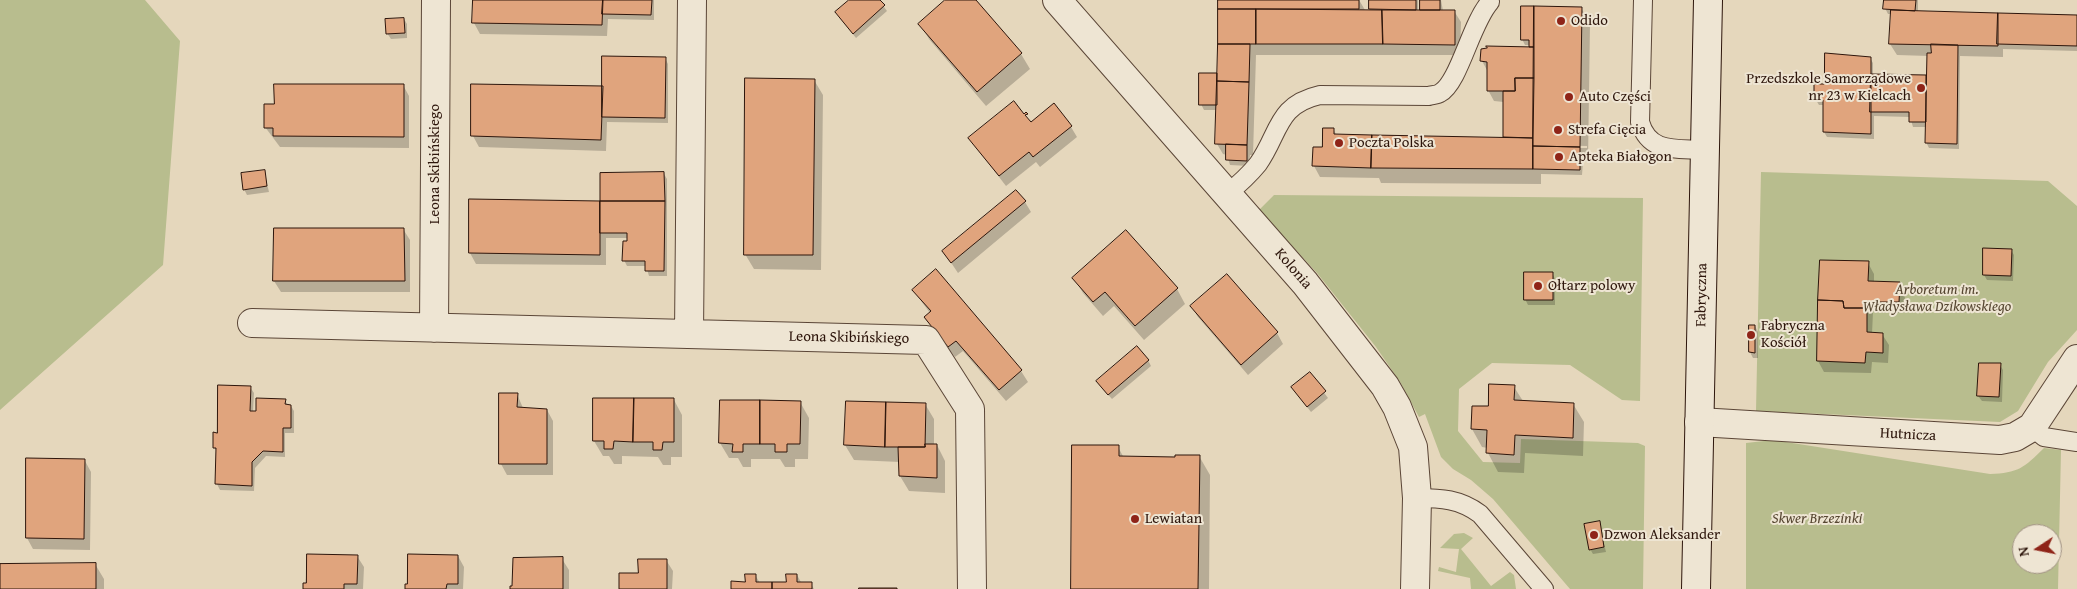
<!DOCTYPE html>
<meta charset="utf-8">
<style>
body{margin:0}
#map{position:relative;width:2077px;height:589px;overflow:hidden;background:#e5d7bc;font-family:"Gentium Book Plus",serif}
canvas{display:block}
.north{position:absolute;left:2012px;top:524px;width:50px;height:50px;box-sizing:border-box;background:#eee5d3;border:1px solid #a19283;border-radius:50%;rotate:259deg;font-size:14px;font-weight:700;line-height:20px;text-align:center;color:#2d150b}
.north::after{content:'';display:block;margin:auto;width:18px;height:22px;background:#8f2418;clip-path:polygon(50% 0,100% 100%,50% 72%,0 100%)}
</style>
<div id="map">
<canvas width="2077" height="589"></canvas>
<div class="north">N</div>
</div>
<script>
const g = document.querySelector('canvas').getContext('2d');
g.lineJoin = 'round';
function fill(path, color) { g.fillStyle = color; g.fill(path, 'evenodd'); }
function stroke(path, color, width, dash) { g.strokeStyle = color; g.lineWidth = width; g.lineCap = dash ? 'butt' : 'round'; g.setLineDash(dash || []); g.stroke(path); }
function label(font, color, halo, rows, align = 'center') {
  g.font = font + ' "Gentium Book Plus",serif'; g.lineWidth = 4; g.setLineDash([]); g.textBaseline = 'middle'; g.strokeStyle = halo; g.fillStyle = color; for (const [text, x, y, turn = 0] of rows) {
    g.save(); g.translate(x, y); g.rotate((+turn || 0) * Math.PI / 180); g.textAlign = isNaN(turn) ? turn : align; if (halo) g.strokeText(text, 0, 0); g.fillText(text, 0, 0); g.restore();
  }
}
fill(new Path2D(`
 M0 0H145L180 41 163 265 0 410Z
 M1761 172 2048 181 2077 206V330L2048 362 2018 411 2000 422 1756 411Z
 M1274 195 1643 198 1640 401 1622 400 1570 365 1492 363 1459 389 1458 431 1483 462 1520 463 1521 439 1638 443 1645 446 1643 589H1570L1493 499 1471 480 1453 469 1441 457 1425 414 1419 417 1400 382 1376 347 1317 273 1259 210Z
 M1773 440 1990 474C2018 473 2024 468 2044 448L2061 450 2058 589H1746V443ZM2022 534H2052V564H2022Z
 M1464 533 1473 538 1461 549 1491 586 1510 572 1514 575 1516 589H1471L1470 578 1438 571 1439 567 1456 572 1459 549 1440 548 1454 534Z`), '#b8bd8e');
fill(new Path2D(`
 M474 0H654V20L608 19 607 36 480 34 474 23Z
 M851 0H879L887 11 856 38 840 18Z
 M947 0H974L1021 54 1030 69 986 106 929 39 920 24Z
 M1219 0H1359L1365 10H1370V0H1418V11H1423L1421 0H1441L1443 11H1454L1461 22 1460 55H1256L1253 155H1250L1249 166 1230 165 1227 155 1223 154 1217 144V110H1204L1201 104V74H1218Z
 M1885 0H1918V12L2077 17V51L2003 49V57L1960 56 1959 149 1929 148 1926 142 1927 127H1913L1910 117 1874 116V139L1827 137 1824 132V105H1819L1816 100 1825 85 1870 58 1873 63V76L1928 77 1929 56 1897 55 1890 44 1892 14H1888L1885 8Z
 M1581 8 1590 23 1588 162H1583L1582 175 1541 174V184L1381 183 1379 178 1320 177 1314 166 1333 129 1337 136 1505 139 1504 102 1494 101 1488 90V72L1482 61 1531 48 1530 45H1525L1522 39ZM1541 145 1587 146V148H1541Z
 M404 19 407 24V38L391 39 387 33Z
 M665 58 668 64V123L607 122 606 151 479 147 473 136 604 87Z
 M814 80 823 95 821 270 754 269 745 254Z
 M403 85 409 96V148L280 147 265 127Z
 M1031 123 1071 127 1077 137 1040 167 1036 162 1006 186 969 138Z
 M264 172 269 192 247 195 244 189Z
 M664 174 667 179V276H649L646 266H627L624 260 629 238H606V265L476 264 470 253 600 202Z
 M1025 202 1031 212 958 273 944 252Z
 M403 229 410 240V292H281L274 281Z
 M2011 250 2014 255 2013 281 1987 280 1984 275Z
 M1821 261 1868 263 1874 274V282L1899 283 1905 294 1904 313 1873 312 1872 334H1882L1889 345 1888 363 1872 362 1871 373 1824 372 1818 361Z
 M936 271 1021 371 1028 382 1006 401 963 351 955 357 925 318 930 313 913 290Z
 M1552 273 1555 279V305H1528L1525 299Z
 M1074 278 1177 289 1185 304 1144 340 1114 306 1103 316 1083 293Z
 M1191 306 1277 333 1283 344 1248 375 1198 317Z
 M1755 326 1758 332V358H1753L1750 352Z
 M1148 360 1151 366 1112 399 1101 387Z
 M2000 365 2003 370 2002 402 1982 401 1978 396Z
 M1310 374 1328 398 1311 412 1296 393Z
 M250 387 254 393 253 412 285 400 288 406H291L294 411V433H285V457L266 456 255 468 254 491 220 490 217 484 218 454 214 447 218 434Z
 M1514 387 1523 401 1573 404 1584 422 1583 456 1525 453 1524 473 1498 472 1488 453V448L1482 447 1472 429 1473 407 1489 408Z
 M517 394 523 408 547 410 553 421V475H507L501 464Z
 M674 400 682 415V457H671V465H663L658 457 622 456V464H614L609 456H603L594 441Z
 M800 402 809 418 808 459H795V467H785L780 459H751V467H743L738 458H729L720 443Z
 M925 404 934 419V445H937L945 461V493L909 491 900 476V462L854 460 845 445Z
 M1118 447 1124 458 1176 459 1199 456 1210 475 1209 589H1072Z
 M28 460 85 461 91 472 90 550 33 549 27 538Z
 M1599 523 1606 552 1593 554 1590 549Z
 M308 555 357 556 364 567 363 589H305Z
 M458 556 464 567 463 589H407Z
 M562 559 569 570V589H512Z
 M666 560 673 571 672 589H620L639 574Z
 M95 564 104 579V589H0V565Z
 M755 575 760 583H788L797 575 802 584H811L814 589H732L746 583Z`), '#0003');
const building = new Path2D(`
 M473 0H603L602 25 472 23Z
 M603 0H652L651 15 602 14Z
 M849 0H880L885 5 853 34 835 12Z
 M945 0H976L1022 53 977 92 918 24Z
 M1218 0H1359V9H1218Z
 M1369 0H1416V10L1369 9Z
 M1420 0H1440V10H1420Z
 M1884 0H1916L1915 11 1883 9Z
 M1521 6H1534V47H1529V40H1521Z
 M1534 6 1582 7 1580 147 1533 146Z
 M1218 9H1256V44H1218Z
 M1256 9 1382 10 1383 44H1256Z
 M1382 10H1455V45L1383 44Z
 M1891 10 1998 13V46L1889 44Z
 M1998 13 2077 15V46L1997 44Z
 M404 18 405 33 386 34 385 19Z
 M1218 44H1250L1249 82 1217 81Z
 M1931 44 1958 45 1957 144 1925 143 1927 53H1931Z
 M1486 46 1534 47V78H1515V91H1487V62L1480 61 1481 49 1487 48Z
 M1825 53 1871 57V134L1823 132V100H1814V84H1824Z
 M602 56 666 57 665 118 602 117Z
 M1199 73H1217V105H1199Z
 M1871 74 1926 75V122H1909V112H1870Z
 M745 78 815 79 813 255H744Z
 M1515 78H1534L1533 138 1503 137V91H1515Z
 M1217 81 1249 82 1247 145 1215 144Z
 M274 84H404V137L273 136V128H264V104H274Z
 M471 84 603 86 601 140 471 136Z
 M1014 101 1024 114 1026 112 1028 114 1025 115 1031 122 1054 103 1072 126 1033 157 1029 152 999 176 968 138Z
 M1323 128H1334V134L1372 135 1371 168 1312 166 1313 147H1322Z
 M1372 135 1533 138V169L1371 168Z
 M1226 144 1247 145V161L1226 160Z
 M1533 146 1580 147V170L1533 169Z
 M265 170 267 186 243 190 241 173Z
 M664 172 665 201H600V173Z
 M1016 190 1026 201 951 263 942 251Z
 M469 199 600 201V255L469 253Z
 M600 201H665L664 271H645V261H622L623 241H627V233H600Z
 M274 228H404L405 281H273Z
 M1126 230 1178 288 1135 326 1105 292 1093 302 1072 278Z
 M1983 248 2012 249 2011 276 1983 275Z
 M1820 260 1869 261 1868 281 1900 282 1899 302H1867V308H1844L1843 301 1818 300Z
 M936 269 1022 370 999 390 956 341 948 347 924 317 931 311 912 290Z
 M1524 272H1553V300H1524Z
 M1227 274 1278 332 1241 365 1190 306Z
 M1818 300 1843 301 1844 308H1867V332L1883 333V353L1866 352 1865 363 1817 361Z
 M1749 325H1755V353L1749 352Z
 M1137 346 1149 360 1108 395 1096 381Z
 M1979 363H2001L1999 397 1977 396Z
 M1310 372 1326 391 1307 407 1291 387Z
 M1489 384 1515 385 1514 400 1574 403 1573 438 1515 435 1514 455 1486 453 1487 430 1471 429 1472 406H1488Z
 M218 385 251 386 250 411H256V398L286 399 285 404 291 405V428H283V452L263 451 252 462V486L215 484 216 448H213V432L217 433Z
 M499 393H518L517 407 547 409V464H499Z
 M593 398H634L633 442 614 441 613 449H604V441H593Z
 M634 398H674V442H663L662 450H653V442H633Z
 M720 400H760V444H743V452H732L733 444 719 443Z
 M760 400 801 401 800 444H787V452H775V444H760Z
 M846 401 886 402 885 447 844 445Z
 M886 402 926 403 925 447H885Z
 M925 444H937V478L899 476 898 447H925Z
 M1072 445H1119V456L1175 457V455H1200L1198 589H1071Z
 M26 458 85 459 84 539 26 538Z
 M1600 521 1604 547 1589 550 1584 524Z
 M307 554 358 555 357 584H344V589H303V583H306Z
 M408 554 458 555V584H447L446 589H405V584H407Z
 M563 557V589H510V586H512L513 558Z
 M638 559H667V589H619V573H638Z
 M96 563V589H0V564Z
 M745 574H756V582H772V589H731V581L745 582Z
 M786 574H797V582H812V589H772V582H786Z
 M859 588H897V589H859Z`);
fill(building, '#e0a47d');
stroke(building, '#2d150b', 1);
const service = new Path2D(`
 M1643 0 1640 122C1649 154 1677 148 1704 150
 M1227 194C1238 185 1249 175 1258 164 1280 133 1276 105 1320 95L1429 96C1432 95 1437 95 1440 93 1459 83 1471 23 1490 2
 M2032 427 2044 437 2077 442
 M1417 498C1441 498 1460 499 1480 514L1544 589`);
const minor = new Path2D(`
 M1057 0 1305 283 1385 386 1397 407 1413 447 1417 498 1415 589
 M252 323 926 340 970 409 972 589
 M434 328 436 0
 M689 334 692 0
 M1699 422 2000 440 2015 437 2032 427 2077 359`);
const secondary = new Path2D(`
 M1696 589 1708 0`);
stroke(service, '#5b4637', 20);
stroke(minor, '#5b4637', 30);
stroke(secondary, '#2d150b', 30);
stroke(service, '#eee5d3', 18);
stroke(minor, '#eee5d3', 28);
stroke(secondary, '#eee5d3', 28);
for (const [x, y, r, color] of [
 [1561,21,5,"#8f2418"],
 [1921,88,5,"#8f2418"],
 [1569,97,5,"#8f2418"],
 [1558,130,5,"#8f2418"],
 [1339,143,5,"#8f2418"],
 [1559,157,5,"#8f2418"],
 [1538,286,5,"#8f2418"],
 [1751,335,5,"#8f2418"],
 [1135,519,5,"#8f2418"],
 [1594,535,5,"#8f2418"]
]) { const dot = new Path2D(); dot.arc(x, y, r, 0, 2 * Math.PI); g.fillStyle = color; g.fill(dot); stroke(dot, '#eee5d3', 2); }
label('15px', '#2d150b', '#eee5d3', [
 ["Odido",1571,21],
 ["Przedszkole Samorządowe",1911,79,"right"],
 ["nr 23 w Kielcach",1911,96,"right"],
 ["Auto Części",1579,97],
 ["Strefa Cięcia",1568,130],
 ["Poczta Polska",1349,143],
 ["Apteka Białogon",1569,157],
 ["Ołtarz polowy",1548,286],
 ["Fabryczna",1761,326],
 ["Kościół",1761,343],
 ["Lewiatan",1145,519],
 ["Dzwon Aleksander",1604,535]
], 'left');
label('15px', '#2d150b', '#eee5d3', [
 ["Leona Skibińskiego",435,164,-90],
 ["Kolonia",1293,269,49],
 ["Fabryczna",1702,295,-89],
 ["Leona Skibińskiego",849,338,1],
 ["Hutnicza",1908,435,3]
]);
label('italic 15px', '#574732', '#eee5d3', [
 ["Arboretum im.",1937,290],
 ["Władysława Dzikowskiego",1937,307],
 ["Skwer Brzezinki",1817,519]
]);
</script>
